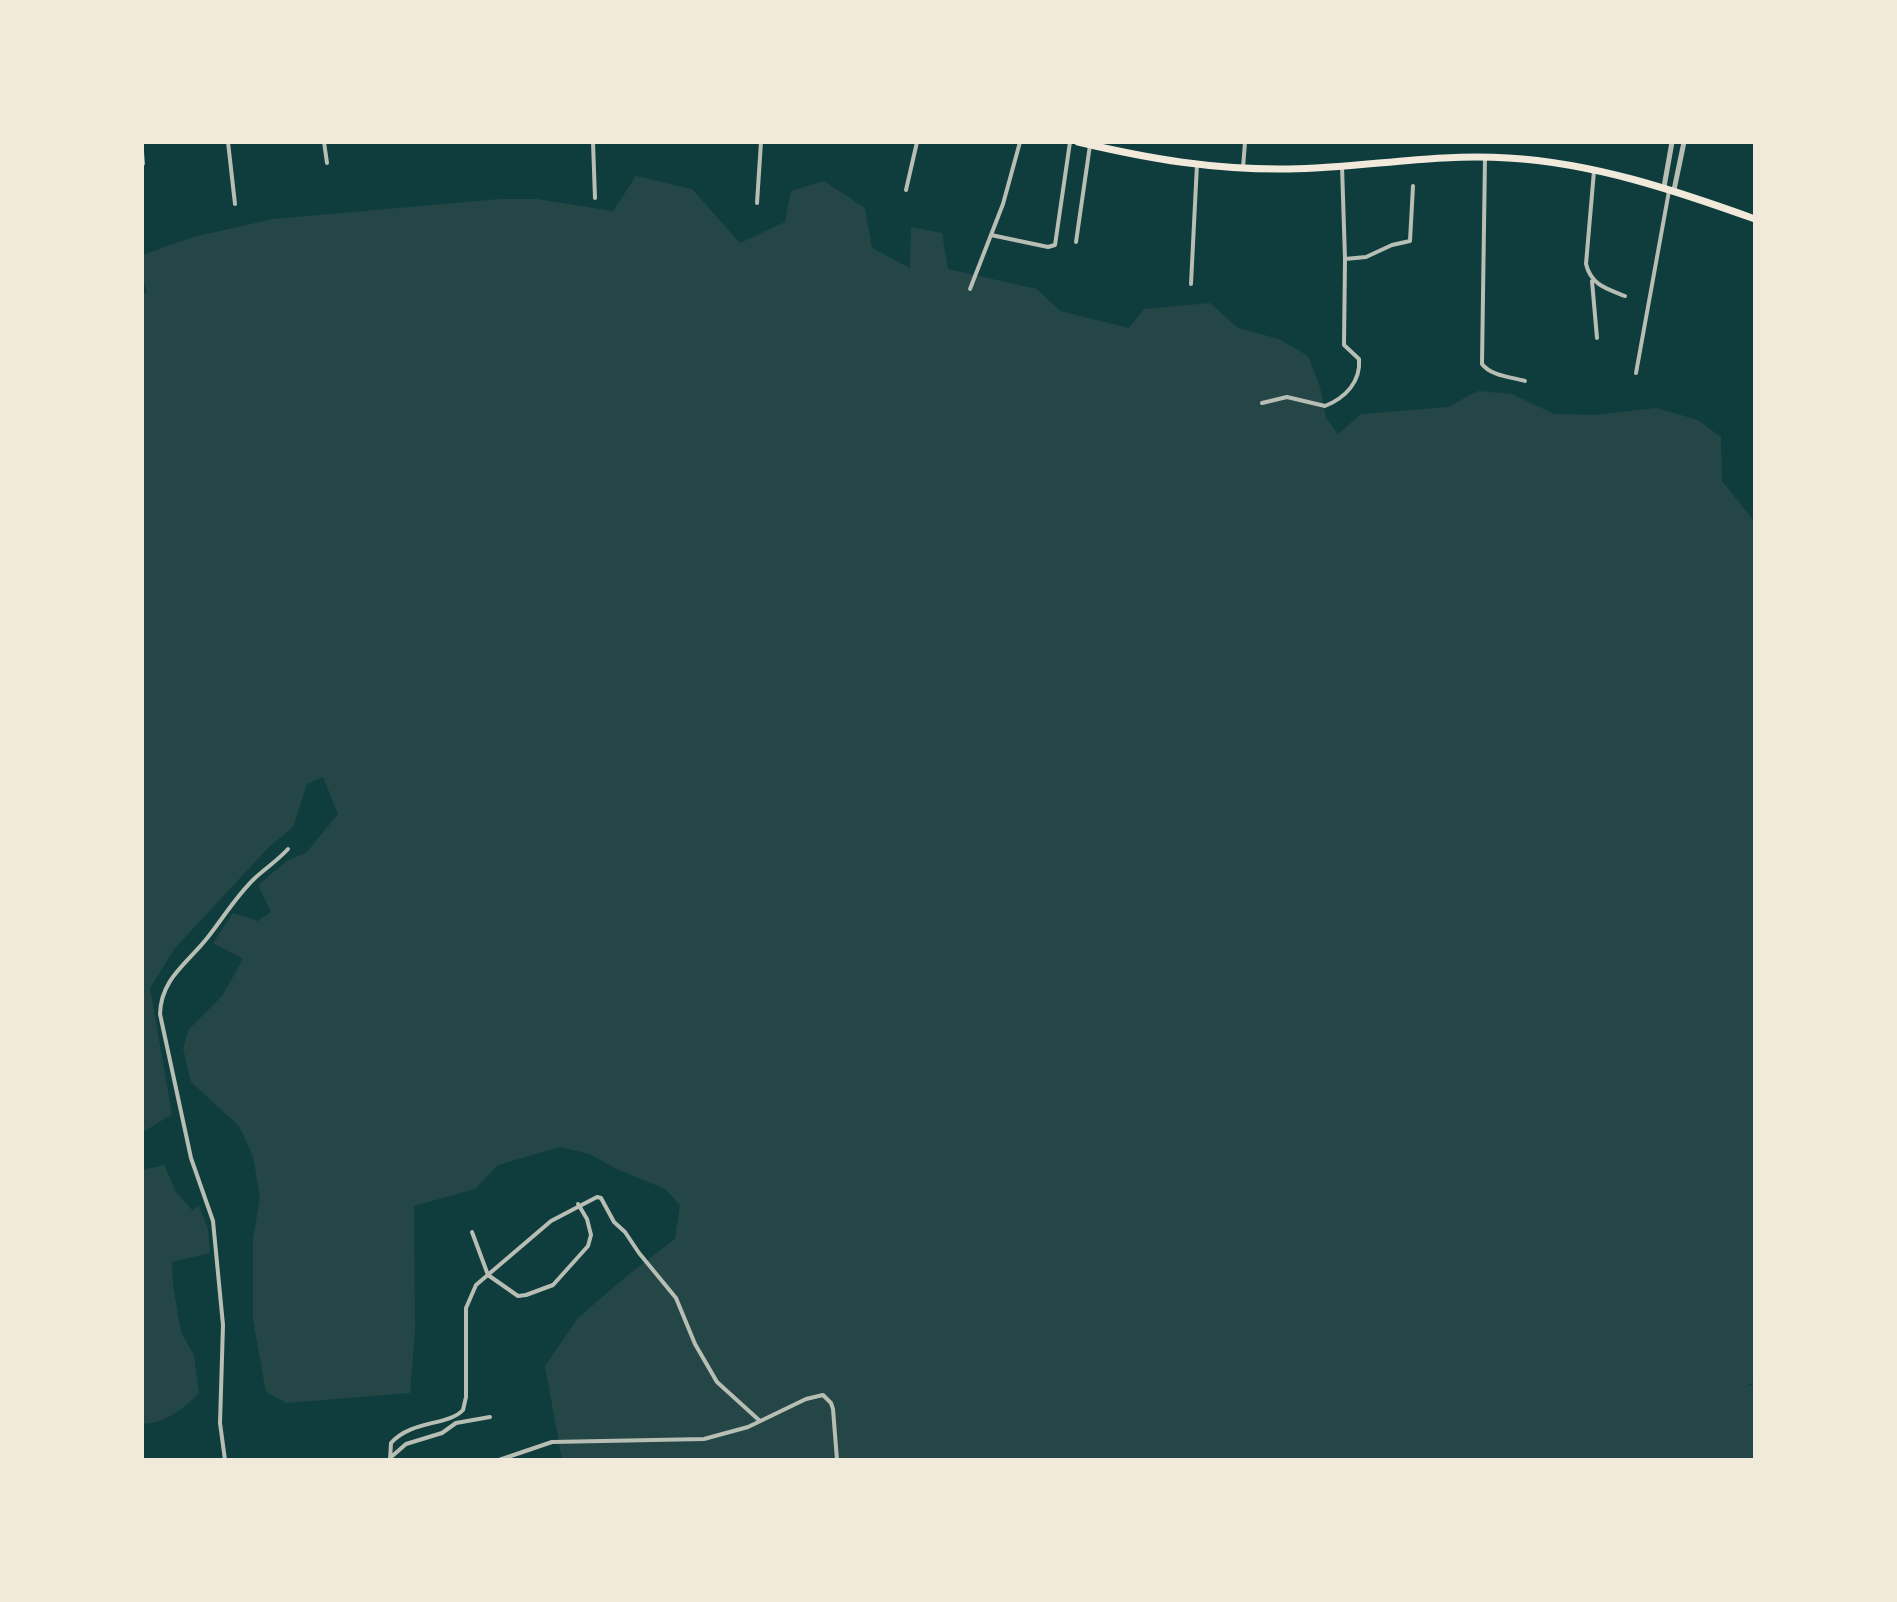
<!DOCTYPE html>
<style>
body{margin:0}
#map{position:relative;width:1897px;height:1602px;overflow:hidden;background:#0f3d3e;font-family:Cabin,sans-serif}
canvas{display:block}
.frame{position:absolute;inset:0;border:144px solid #f1e9da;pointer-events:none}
</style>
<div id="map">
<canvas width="1897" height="1602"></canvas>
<div class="frame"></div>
</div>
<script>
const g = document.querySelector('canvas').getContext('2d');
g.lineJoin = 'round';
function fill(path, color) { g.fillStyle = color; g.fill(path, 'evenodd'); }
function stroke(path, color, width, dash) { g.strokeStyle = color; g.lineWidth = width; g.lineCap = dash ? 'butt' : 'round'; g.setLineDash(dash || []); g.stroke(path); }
fill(new Path2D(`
 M636 176 692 189 740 243 785 222 791 191 824 181 865 208 872 248 910 268 911 227 942 233 948 269 1037 289 1060 311 1129 328 1144 309 1210 303 1238 328 1279 339 1308 356 1320 387 1326 418 1338 434 1361 414 1448 407 1478 391 1512 394 1554 414 1594 415 1656 408 1698 420 1721 437 1722 481 1754 521 1755 547V1382L1744 1387 1755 1384V1460H562L545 1366 578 1318 628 1275 675 1239 680 1205 665 1189 619 1170 589 1154 560 1147 498 1165 475 1189 414 1206 415 1331 410 1393 286 1403 266 1392 253 1320V1239L260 1198 253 1156 239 1126 191 1082 183 1048 189 1029 222 996 243 959 213 943 233 913 258 921 271 912 258 885 288 860 306 853 338 814 323 777 307 784 293 827 269 847 175 948 150 988 172 1114 142 1133V294L147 292 142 277V255L193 237 273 219 500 199H537L613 211Z
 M164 1165 176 1192 192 1210 199 1206 208 1229 210 1253 172 1262 173 1285 181 1332 194 1355 199 1393C184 1408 165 1424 142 1424V1170Z`), '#244646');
stroke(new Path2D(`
 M228 142 235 204
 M324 142 327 163
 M593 142 595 198
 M142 152 143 164
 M1485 158 1482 364C1491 376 1511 377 1525 381
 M1243 168 1245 142
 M1594 171 1586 264C1591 285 1607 289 1625 296
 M906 190 917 142
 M757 203 761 142
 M991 235 1048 247 1055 245 1070 142
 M1076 242 1090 145
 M1345 259 1366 257 1392 245 1410 241 1413 186
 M1592 281 1597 338
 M1191 284 1197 164
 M970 289 1003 204 1020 142
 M1636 373 1669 191
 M1262 403 1287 397 1325 406C1345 398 1361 382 1359 359L1344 345 1345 259 1342 166
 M472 1232 488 1275 518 1296 526 1295 553 1285 588 1246 591 1235 587 1219 578 1204
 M390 1458 406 1444 442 1433 456 1423 490 1417
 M225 1460 220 1423 223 1325 213 1221 191 1158 160 1014C161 978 188 963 208 937 223 918 237 895 255 878 266 868 278 860 288 849
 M390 1460 391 1443C411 1420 448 1426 463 1410L466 1397V1308L476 1285 551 1221 597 1197 601 1198 614 1222 625 1232 639 1253 676 1298 695 1344 717 1382 760 1421
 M499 1460 552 1442 704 1439 748 1427 806 1399 823 1395 831 1403 833 1409 837 1460`), '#b8beb3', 4);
stroke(new Path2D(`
 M1664 187 1672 142
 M1674 190 1684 142`), '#b8beb3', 5);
stroke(new Path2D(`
 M1078 142C1150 159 1214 170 1289 169 1362 168 1435 153 1508 158 1594 163 1674 190 1755 219`), '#f1e9da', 7);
</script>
